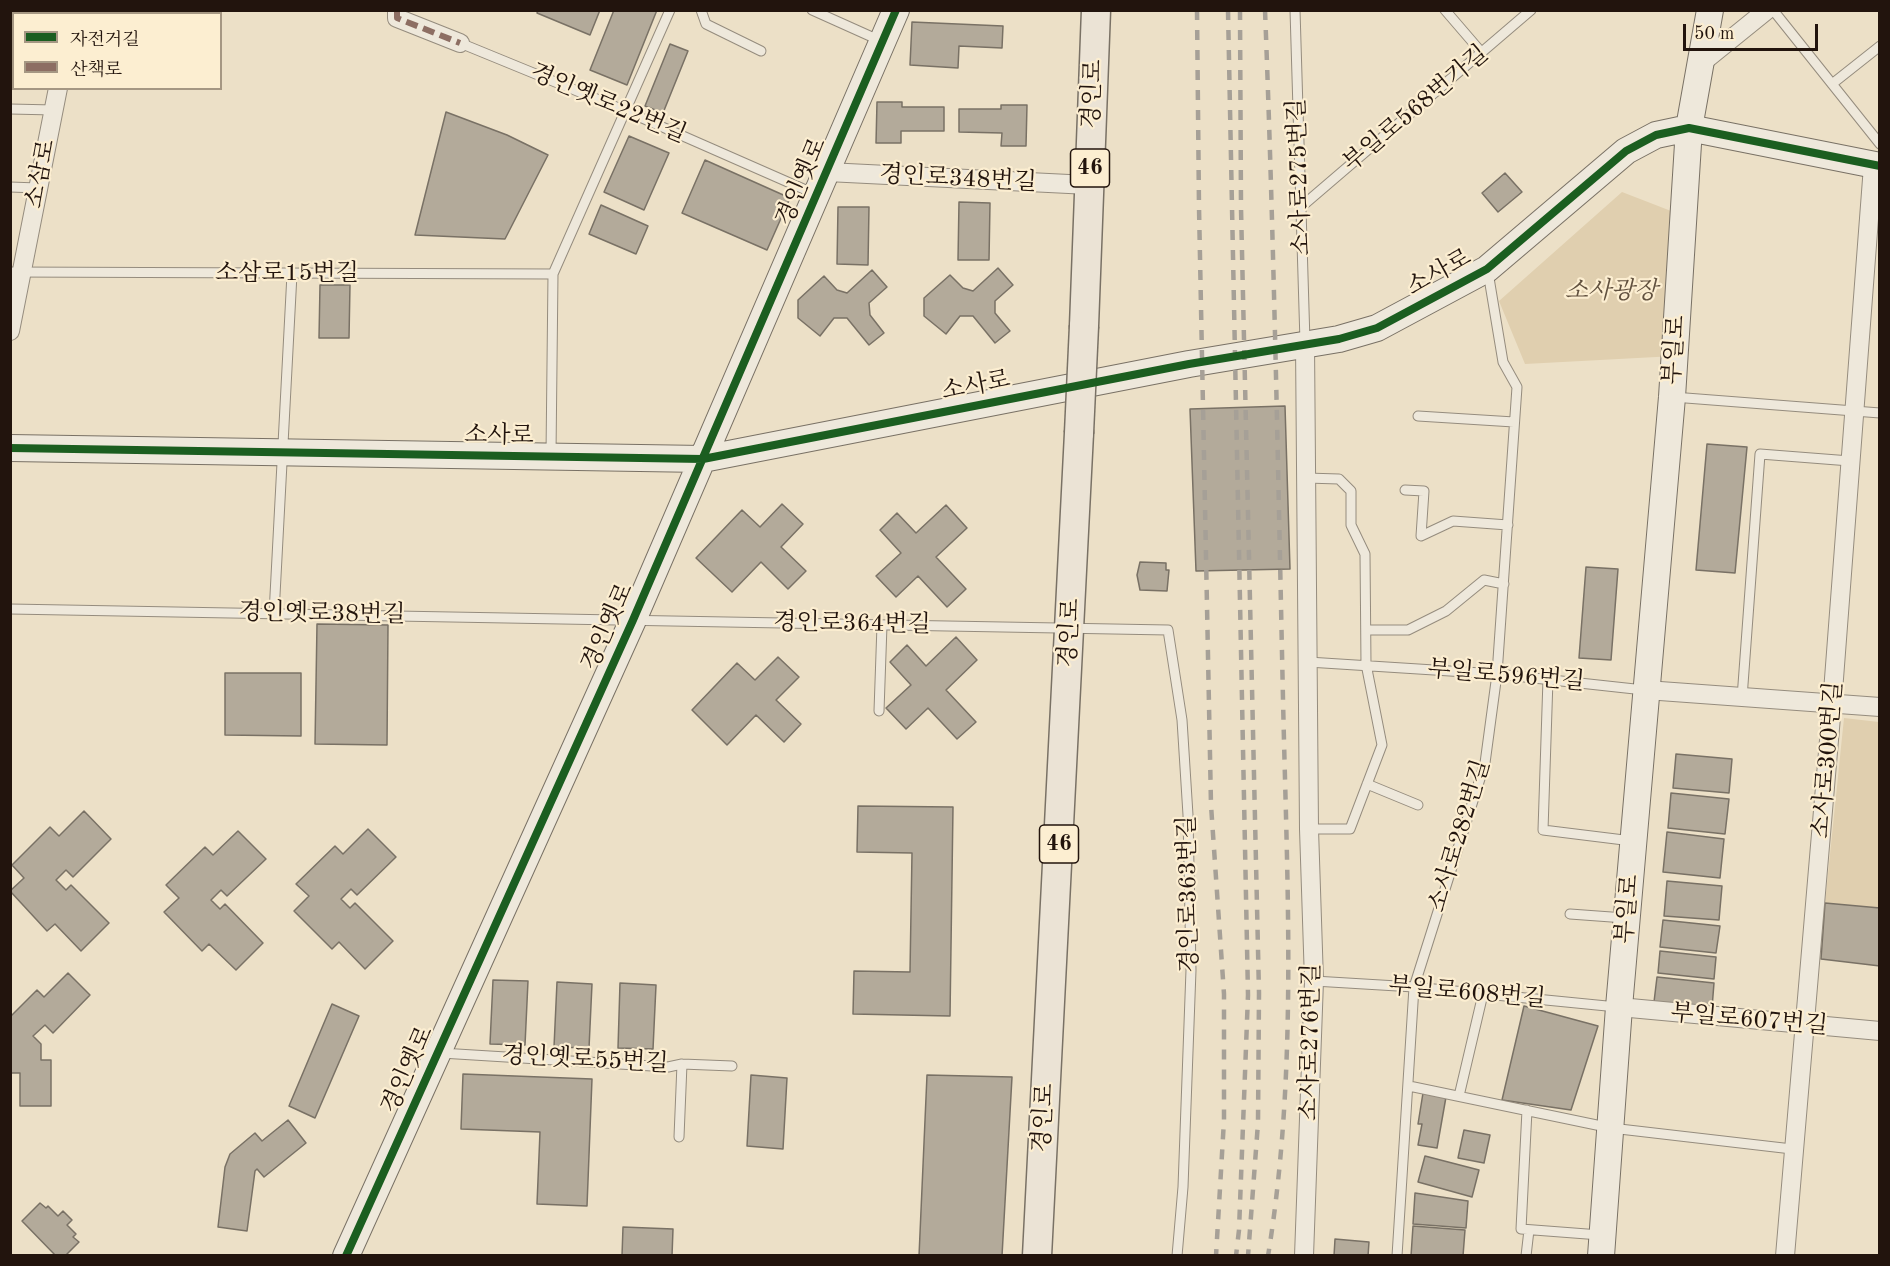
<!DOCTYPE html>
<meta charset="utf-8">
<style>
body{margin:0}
#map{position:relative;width:1890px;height:1266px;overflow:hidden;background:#ece0c7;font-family:"Old Standard TT","Noto Serif KR",serif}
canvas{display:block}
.frame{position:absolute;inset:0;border:12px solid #22140d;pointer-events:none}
.legend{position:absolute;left:12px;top:12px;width:210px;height:78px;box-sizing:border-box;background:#fceed1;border:2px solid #a59783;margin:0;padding:8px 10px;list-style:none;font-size:18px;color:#22140d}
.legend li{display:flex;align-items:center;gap:12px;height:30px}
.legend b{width:30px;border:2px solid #a59783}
.scale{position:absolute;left:1683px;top:24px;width:135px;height:27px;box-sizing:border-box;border:3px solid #22140d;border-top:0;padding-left:8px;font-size:18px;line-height:21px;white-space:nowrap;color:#22140d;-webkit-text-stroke:4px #fceed1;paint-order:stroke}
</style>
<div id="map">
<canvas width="1890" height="1266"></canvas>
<div class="frame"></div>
<ul class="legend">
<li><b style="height:8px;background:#1b5e20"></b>자전거길</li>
<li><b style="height:8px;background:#8d6e63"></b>산책로</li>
</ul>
<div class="scale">50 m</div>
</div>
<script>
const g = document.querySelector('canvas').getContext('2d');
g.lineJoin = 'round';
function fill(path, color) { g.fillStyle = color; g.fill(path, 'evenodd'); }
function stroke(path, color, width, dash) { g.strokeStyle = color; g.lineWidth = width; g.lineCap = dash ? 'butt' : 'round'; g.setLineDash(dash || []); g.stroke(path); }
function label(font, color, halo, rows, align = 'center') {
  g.font = font + ' "Old Standard TT","Noto Serif KR",serif'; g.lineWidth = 4.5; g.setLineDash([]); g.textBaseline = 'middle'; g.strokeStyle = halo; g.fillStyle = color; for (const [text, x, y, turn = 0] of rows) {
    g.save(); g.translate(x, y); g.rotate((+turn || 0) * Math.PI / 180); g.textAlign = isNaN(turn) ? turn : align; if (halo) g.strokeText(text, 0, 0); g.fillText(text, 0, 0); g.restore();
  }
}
fill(new Path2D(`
 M1622 192 1684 216 1675 356 1525 364 1499 301Z
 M1844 718 1879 722V908L1825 903Z`), '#e0cfaf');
const building = new Path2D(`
 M134 10H216L217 13 135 14Z
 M538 10H600L590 35 537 13Z
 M614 10H657L627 85 590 70Z
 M912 22 1003 26 1002 48 959 46 958 68 910 65Z
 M670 44 688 51 663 113 645 106Z
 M877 102H902V107H944V131H901V143H876Z
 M1001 105H1027L1026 146H1001L1002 133 959 132V109H1001Z
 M446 112 507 135 548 155 505 239 415 235Z
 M629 136 669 153 644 210 604 192Z
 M705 160 790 198 767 250 682 213Z
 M1505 173 1522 192 1498 212 1482 193Z
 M959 202 990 203 989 260H958Z
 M601 205 648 226 636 254 589 234Z
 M838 207H869L868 265 837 264Z
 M998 268 1013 285 995 301V313L1010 331 995 343 973 316H960L946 334 924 316V298L950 275 963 288 973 291Z
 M872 270 887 287 869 303 870 315 884 333 869 345 847 318H834L820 336 798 318V300L824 276 837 290 847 293Z
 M320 285H350L349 338H319Z
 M1285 406 1290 569 1196 571 1190 409Z
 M1707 444 1747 447 1735 573 1696 570Z
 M782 504 803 524 781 547 806 571 788 589 761 562 732 592 696 558 742 510 760 527Z
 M946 505 967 528 936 557 966 589 947 607 918 576 896 597 876 576 901 553 880 530 897 513 916 533Z
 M1140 562 1166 563V570H1169L1167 591 1140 590 1137 575Z
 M1586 567 1618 569 1611 660 1579 658Z
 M317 624 388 625 387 745 315 744Z
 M956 637 977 660 946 690 976 722 957 739 928 708 906 729 886 708 911 685 890 662 907 645 926 666Z
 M778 657 799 677 776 700 801 724 784 742 756 715 727 745 692 710 737 663 755 680Z
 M225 673H301V736L225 735Z
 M1676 754 1732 759 1729 793 1673 788Z
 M1671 793 1729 799 1725 834 1668 828Z
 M858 806 953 807 950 1016 853 1014 854 971 910 972 912 853 857 852Z
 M84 811 111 839 73 877 66 870 56 880 66 890 71 885 109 923 81 951 55 924 47 931 10 891 24 878 12 865 50 827 59 836Z
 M368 829 396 857 357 895 351 889 341 899 350 908 355 903 393 941 365 969 339 942 332 949 294 911 309 896 296 884 335 846 343 854Z
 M238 831 266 859 227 896 221 890 211 900 220 909 225 904 263 943 236 970 209 944 202 951 164 912 179 898 166 885 205 847 213 855Z
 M1667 832 1724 839 1720 878 1663 872Z
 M1667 881 1722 886 1719 920 1664 916Z
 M1825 903 1880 908V966L1821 959Z
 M1663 920 1720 926 1716 953 1660 947Z
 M1660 951 1716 957 1714 979 1658 973Z
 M68 973 90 995 53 1033 45 1025 33 1036 41 1044V1060H51V1106H20V1073H11L10 1017 37 990 44 997Z
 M1657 977 1714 983 1712 1008 1654 1002Z
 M493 980 528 981 525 1045 490 1044Z
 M557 982 592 984 589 1048 554 1047Z
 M620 983 656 985 653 1049 618 1048Z
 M332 1004 359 1016 315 1118 289 1106Z
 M1524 1006 1598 1026 1571 1110 1502 1100Z
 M463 1074 592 1079 587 1206 537 1204 540 1132 461 1129Z
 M751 1075 787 1078 783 1149 747 1146Z
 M927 1075 1012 1077 1002 1256H919Z
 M1423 1093 1446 1097 1437 1148 1418 1145 1422 1124H1418Z
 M288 1120 306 1143 264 1177 257 1169 255 1171 247 1231 218 1227 225 1167 230 1154 255 1133 262 1141Z
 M1464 1130 1490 1135 1484 1163 1458 1158Z
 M1425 1156 1479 1170 1472 1197 1418 1182Z
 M1415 1193 1468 1201 1466 1228 1413 1224Z
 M40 1203 46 1208 48 1206 58 1216 63 1211 72 1220 67 1225 76 1234 73 1237 79 1242 65 1256H56L22 1221Z
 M1413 1226 1465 1230 1463 1256H1411Z
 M623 1227 673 1229 672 1256H622Z
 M1335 1239 1369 1242 1368 1256H1334Z`);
fill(building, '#b3aa9a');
stroke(building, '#797165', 1.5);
const lane = new Path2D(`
 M701 10 706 24 761 51
 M812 10 881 41
 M1295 10 1305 342
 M1445 10 1482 53
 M1773 10 1880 144
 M460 43 626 111 815 194
 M1832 84 1880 46
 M10 109 54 110
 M10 187 38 188
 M1301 207 1531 10
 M10 272 553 274
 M1673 397 1880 413
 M1418 416 1514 422
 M551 454 553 274 670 10
 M1306 478 1339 479 1351 491V525L1365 554 1366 664 1382 745 1350 829H1309
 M1405 490 1424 491 1421 536 1453 521 1508 525
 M10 609 1168 630 1182 720 1188 815 1191 970 1183 1187 1177 1256
 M274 614 292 274
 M1366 630H1408L1446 611 1484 580 1504 584
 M1308 662 1497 674 1644 690
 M1548 679 1543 830 1632 841
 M1742 698 1760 454 1850 461
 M879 711 882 625
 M1367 784 1418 805
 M1570 914 1625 918
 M1314 981 1414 987 1617 1007
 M441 1053 668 1067 682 1064 732 1066
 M1409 1086 1611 1128 1792 1149
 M1459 1096 1483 994
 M1527 1110 1521 1229 1600 1235
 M679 1137 682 1064
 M1397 1256 1414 987 1485 763 1497 674 1517 387 1503 362 1488 272
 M1526 1256 1529 1230`);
const street = new Path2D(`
 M397 10V18L460 43
 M72 14 73 10
 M1699 65 1767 10
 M827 172 1089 185
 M10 331 58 88
 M1646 690 1880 707
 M1619 1007 1880 1031
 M1304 1256 1314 981 1309 829 1305 344
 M1785 1256 1832 705 1873 166`);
const secondary = new Path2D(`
 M10 448 703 459 1189 364 1339 339 1377 328 1487 269 1626 151 1656 135 1689 128 1880 166
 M346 1256 633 620 896 10
 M1601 1256 1619 1007 1672 397 1689 128 1710 10`);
const primary = new Path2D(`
 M1084 326 1096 10
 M1037 1256 1079 433`);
stroke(lane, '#958c7e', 11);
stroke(street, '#958c7e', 20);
stroke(secondary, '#797165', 28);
stroke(primary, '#797165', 31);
stroke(lane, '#eee8db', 9);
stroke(street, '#eee8db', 18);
stroke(secondary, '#eee8db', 26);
stroke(primary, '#ebe3d5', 28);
stroke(new Path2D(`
 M1197 10 1199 207 1211 805 1224 994V1120L1216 1256
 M1228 10 1248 995 1239 1230 1236 1256
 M1240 10 1241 208 1259 993 1258 1123 1248 1256
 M1265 10C1274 240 1278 470 1283 699 1287 884 1298 1072 1268 1256`), '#a6a097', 4.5, [10, 10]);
const primaryBridge = new Path2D(`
 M1079 433 1084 326`);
stroke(primaryBridge, '#797165', 31, []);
stroke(primaryBridge, '#ebe3d5', 28);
stroke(new Path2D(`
 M397 10V18L460 43`), '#8d6e63', 6, [12, 6]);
stroke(new Path2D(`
 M10 448 703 459 1189 364 1339 339 1377 328 1487 269 1626 151 1656 135 1689 128 1880 166
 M346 1256 633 620 896 10`), '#1b5e20', 8);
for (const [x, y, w] of [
 [1090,168,39],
 [1059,844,39]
]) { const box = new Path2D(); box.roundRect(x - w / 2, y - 19, w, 38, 4.5); g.fillStyle = '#fceed1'; g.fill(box); stroke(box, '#22140d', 1.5); }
label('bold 22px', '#22140d', null, [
 ["46",1090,168],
 ["46",1059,844]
]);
label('24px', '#22140d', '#fceed1', [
 ["경인로",1093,94,-88],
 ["경인옛로22번길",608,104,23],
 ["부일로568번가길",1416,109,-40],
 ["소삼로",41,174,-79],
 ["소사로275번길",1300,177,-92],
 ["경인로348번길",958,179,3],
 ["경인옛로",802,182,-67],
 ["소사로",1439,273,-29],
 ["소삼로15번길",287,274],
 ["부일로",1675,350,-86],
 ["소사로",976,386,-11],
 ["소사로",499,436,1],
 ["경인옛로38번길",322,614,1],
 ["경인로364번길",852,624,1],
 ["경인옛로",608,627,-66],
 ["경인로",1070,633,-87],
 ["부일로596번길",1506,676,5],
 ["소사로300번길",1828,760,-85],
 ["소사로282번길",1460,836,-73],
 ["경인로363번길",1189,894,-91],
 ["부일로",1628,909,-85],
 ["부일로608번길",1467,993,5],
 ["부일로607번길",1749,1020,5],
 ["소사로276번길",1311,1042,-89],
 ["경인옛로55번길",585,1060,3],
 ["경인옛로",408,1070,-66],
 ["경인로",1044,1118,-87]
]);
label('italic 24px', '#61513f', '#fceed1', [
 ["소사광장",1611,292]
]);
</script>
